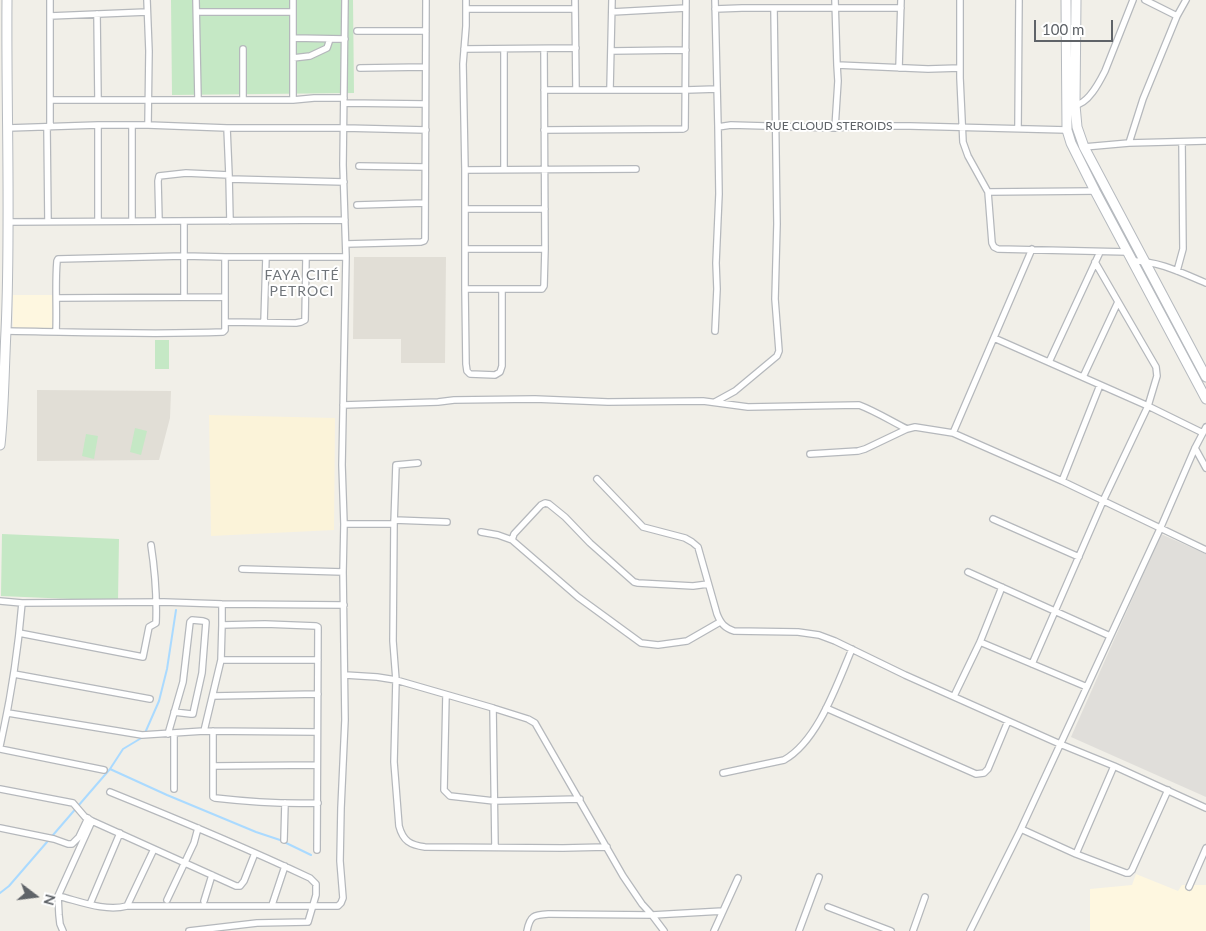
<!DOCTYPE html>
<meta charset="utf-8">
<style>
body{margin:0}
#map{position:relative;width:1206px;height:931px;overflow:hidden;background:#f1efe8;font-family:Lato,sans-serif}
canvas{display:block}
.north{position:absolute;left:10px;top:871px;width:50px;height:50px;-webkit-text-stroke:4px #fff;paint-order:stroke;rotate:105deg;font-size:14px;font-weight:700;line-height:20px;text-align:center;color:#5f6368}
.north::after{content:'';display:block;margin:auto;width:18px;height:22px;background:#5f6368;clip-path:polygon(50% 0,100% 100%,50% 72%,0 100%)}
.scale{position:absolute;left:1034px;top:20px;width:79px;height:22px;box-sizing:border-box;border:2px solid #5f6368;border-top:0;padding-left:6px;font-size:15px;line-height:18px;white-space:nowrap;color:#5f6368;-webkit-text-stroke:4px #fff;paint-order:stroke}
</style>
<div id="map">
<canvas width="1206" height="931"></canvas>
<div class="north">N</div>
<div class="scale">100 m</div>
</div>
<script>
const g = document.querySelector('canvas').getContext('2d');
g.lineJoin = 'round';
function fill(path, color) { g.fillStyle = color; g.fill(path, 'evenodd'); }
function stroke(path, color, width, dash) { g.strokeStyle = color; g.lineWidth = width; g.lineCap = dash ? 'butt' : 'round'; g.setLineDash(dash || []); g.stroke(path); }
function label(font, color, halo, rows, align = 'center') {
  g.font = font + ' Lato,sans-serif'; g.lineWidth = 4; g.setLineDash([]); g.textBaseline = 'middle'; g.strokeStyle = halo; g.fillStyle = color; for (const [text, x, y, turn = 0] of rows) {
    g.save(); g.translate(x, y); g.rotate((+turn || 0) * Math.PI / 180); g.textAlign = isNaN(turn) ? turn : align; if (halo) g.strokeText(text, 0, 0); g.fillText(text, 0, 0); g.restore();
  }
}
fill(new Path2D(`
 M13 295H53V329L13 328Z
 M1136 874 1178 891 1182 885H1206V931H1090V889L1132 885Z`), '#fef7e0');
fill(new Path2D(`
 M1161 534 1206 554V797L1071 737Z`), '#e0deda');
fill(new Path2D(`
 M354 257H446L445 363H401V339H353Z
 M37 390 171 391 170 418 159 460 37 461Z`), '#e1ded6');
fill(new Path2D(`
 M171 0H353L354 93 172 95Z
 M155 340H169V369H155Z
 M135 428 147 431 141 455 130 452Z
 M86 434 98 436 94 459 82 456Z
 M2 534 119 539 118 601 1 596Z`), '#c5e8c5');
fill(new Path2D(`
 M209 415 335 418 334 530 211 536Z`), '#fbf3d9');
stroke(new Path2D(`
 M145 733 159 701 167 669 176 610
 M110 769 167 795 256 832 280 840 311 855
 M0 893 9 886 110 769 123 749 143 737`), '#aadaff', 2);
const minor = new Path2D(`
 M50 0V127
 M147 0 149 51 148 125
 M196 0 198 99
 M466 0V26L463 64 465 170V289L466 364 467 371 470 374 495 375 500 372 502 366V289
 M575 0 576 89
 M715 0 718 127 731 125 835 128 859 126H910L1067 130
 M835 0 837 65
 M960 0V78L963 142 968 156 988 192 992 243 994 247 998 249 1128 252
 M1145 0 1177 16
 M466 9H575
 M715 9 742 8H901
 M197 12H293
 M612 12 686 8
 M97 14 98 99
 M50 16 147 12
 M357 31H426
 M293 38 345 39
 M464 49 576 48
 M611 51 686 50
 M293 58 310 56 327 48 330 39
 M360 68 425 67
 M899 68 901 0
 M610 89 612 0
 M544 90H686L717 89
 M50 100H293V0
 M243 100V49
 M293 100 314 98H344
 M344 103 425 104
 M1075 105C1088 104 1099 83 1105 71L1133 0
 M98 125V221
 M47 127 48 222
 M8 128 98 125H148L227 128H344L426 130
 M835 128 838 81 837 65 928 69 960 68
 M1018 128 1019 0
 M544 130 683 129 685 128 686 0
 M1129 143 1143 99 1177 16 1186 0
 M1084 147 1129 143 1205 141
 M359 166 425 167
 M504 169V49
 M465 170 636 169
 M229 175 230 221
 M229 179 344 182
 M988 192 1095 191
 M357 205 425 203
 M465 209H545
 M132 221V125
 M159 221 158 181 159 176 186 173 229 175 227 128
 M8 222 345 220
 M346 244 421 242 424 241 425 239 426 0
 M465 249H545
 M1133 261C1159 261 1182 273 1206 283
 M1177 271 1183 249 1182 142
 M465 289H542L544 286 545 249 544 49
 M184 297V221
 M57 298 225 297
 M225 322 296 323 301 322 305 320 306 257
 M264 322 266 257
 M6 331C78 332 151 335 223 332L225 330V257
 M715 331 717 289 716 263 719 194 718 127
 M56 332C57 308 55 285 57 261L58 259 184 256 225 257H346
 M994 338 1148 406 1203 433
 M1049 362 1100 252
 M1083 377 1118 302
 M715 402 735 391 777 356 779 351 775 299 777 224 774 9
 M343 405 438 402 454 400 535 399 608 402 703 401 748 407 859 405C875 411 891 421 907 429
 M953 433 1032 249
 M1195 448 1206 468
 M810 454 858 451 865 449 907 429 915 427 953 433 1062 481 1206 550
 M418 463 396 465 394 524 393 641 396 680 394 762 399 826C403 841 410 845 425 847L563 848 607 847
 M597 479 643 527 685 538 692 542 698 547 717 614C721 624 725 628 734 631L798 632 819 635 835 641 905 675 1060 744 1114 766 1206 808
 M1062 481 1100 385
 M993 519 1079 557
 M394 520 447 522
 M344 524H394
 M481 532 498 535 512 540 578 597 641 643 658 645 687 641 720 622
 M512 540 514 534 541 505 545 503 549 504 565 517 590 543 634 582 638 583 693 586 708 584
 M343 572 344 524 342 465 346 257 343 165 345 0
 M968 572 1110 636
 M0 601 22 603 164 602 222 604 344 605
 M222 625 265 624 316 626 318 627 317 850
 M19 633 143 657 149 627 156 623C157 596 155 571 151 545
 M980 642 1087 687
 M221 660H318
 M1032 664 1103 501 1148 406 1157 376 1156 367 1095 262
 M14 674 150 699
 M345 675 377 677 396 680 493 708 528 719 535 723 623 876 642 904 652 915 723 911
 M446 695 444 790 450 796 494 801 580 799
 M213 696 318 694
 M954 696 980 642 1002 587
 M493 708 495 847
 M826 708 976 774 984 773 988 769 1008 721
 M8 713 142 735 204 731 317 732
 M204 731 221 660 222 625V604
 M213 731V797L215 798C250 802 284 804 318 803
 M174 733V789
 M168 734 183 682 190 622 192 620 203 621 206 622 202 673 194 709 193 714H191L174 712
 M0 746C11 698 18 651 22 603
 M0 749 104 770
 M213 766 317 765
 M723 773 784 760C818 741 837 684 852 649
 M0 789 73 803 85 817 92 821 236 886H240L244 881 255 853
 M110 792C177 819 244 847 310 878L316 884V895L308 922 257 923 189 931
 M0 828 54 839 68 844H72L79 837 88 818
 M1021 829 1076 854 1126 873H1129L1132 870 1168 790
 M284 840 285 803
 M1076 854 1114 766
 M1189 887 1206 848
 M58 896C79 901 105 912 127 906L154 849
 M167 900 194 843 198 828
 M204 901 212 875
 M90 904 120 833
 M272 905 285 866
 M127 906H338L341 903 343 898 340 861 341 808 345 720 343 572 242 569
 M828 907 891 931
 M63 931 60 924 59 915 58 896 92 821
 M527 931C530 915 534 915 549 914L652 915 664 931
 M714 931 738 878
 M799 931 819 877
 M913 931 925 897
 M970 931 1021 829 1160 529 1195 448 1206 427`);
const secondary = new Path2D(`
 M1066 0 1067 130 1071 143 1095 191 1206 399
 M1076 0 1075 105 1077 127 1084 147 1206 377
 M0 445C4 407 4 369 6 331 11 221 6 110 7 0`);
stroke(minor, '#b5b8bc', 8);
stroke(secondary, '#b6babf', 11);
stroke(minor, '#fff', 5.5);
stroke(secondary, '#fff', 9);
label('12px', '#5f6368', '#fff', [
 ["RUE CLOUD STEROIDS",829,126]
]);
g.letterSpacing = '1px';
label('14px', '#70757a', '#fff', [
 ["FAYA CITÉ",302,275],
 ["PETROCI",302,291]
]);
g.letterSpacing = '0px';
</script>
